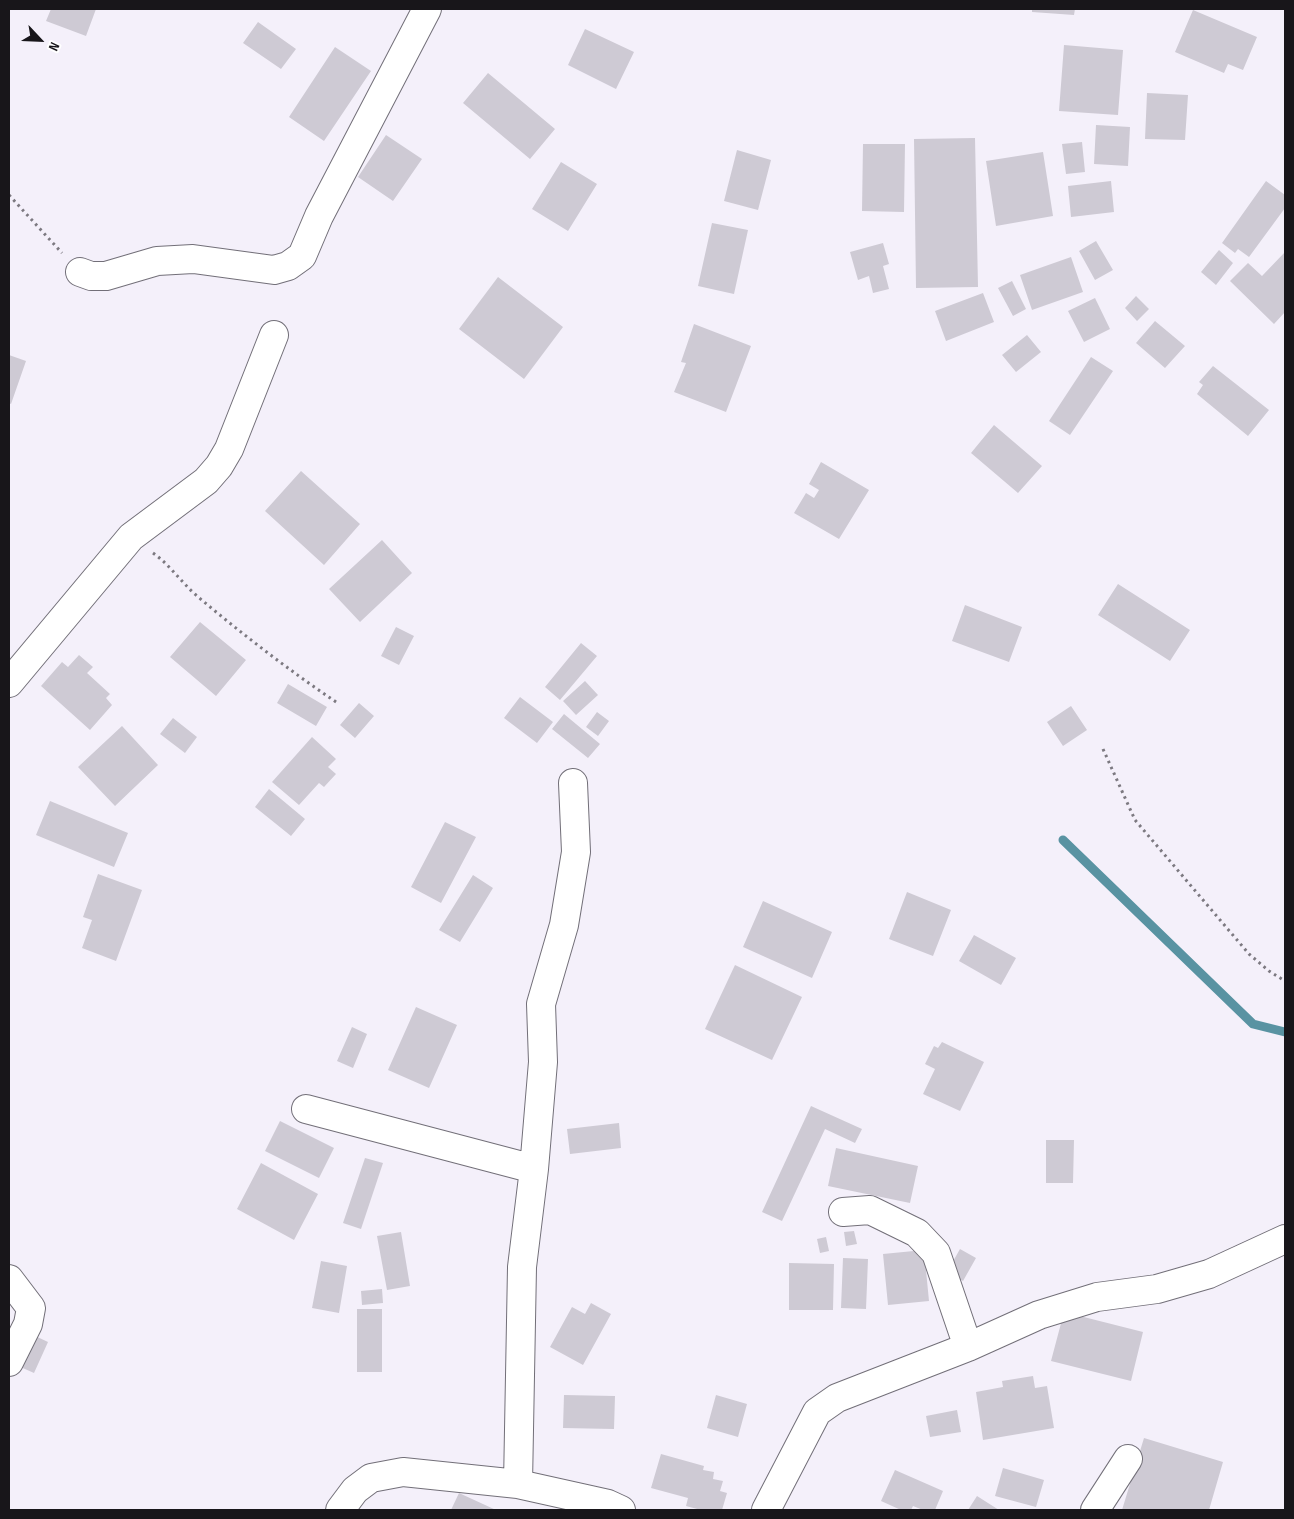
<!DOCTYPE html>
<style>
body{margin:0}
#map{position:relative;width:1294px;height:1519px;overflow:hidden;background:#f4f0fa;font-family:"Sofia Sans Condensed",sans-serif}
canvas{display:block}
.frame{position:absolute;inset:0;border:10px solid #18161a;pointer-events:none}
.north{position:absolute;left:15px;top:15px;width:50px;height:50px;-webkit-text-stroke:4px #fff;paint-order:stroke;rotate:115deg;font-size:14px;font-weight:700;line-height:20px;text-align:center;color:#18161a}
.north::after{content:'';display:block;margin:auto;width:18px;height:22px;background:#18161a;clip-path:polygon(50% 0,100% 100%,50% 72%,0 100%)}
</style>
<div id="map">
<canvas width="1294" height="1519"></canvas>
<div class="frame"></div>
<div class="north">N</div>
</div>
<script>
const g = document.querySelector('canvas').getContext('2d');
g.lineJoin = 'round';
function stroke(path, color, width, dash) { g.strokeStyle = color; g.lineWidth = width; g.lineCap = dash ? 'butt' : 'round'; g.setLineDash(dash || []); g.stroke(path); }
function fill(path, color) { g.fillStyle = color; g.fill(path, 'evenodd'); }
stroke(new Path2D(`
 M1063 840 1253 1024 1285 1032`), '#5993a2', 9);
fill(new Path2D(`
 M51 9H96L86 36 46 21Z
 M1032 9H1075L1074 15 1032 12Z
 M1193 10 1257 37 1243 70 1228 64 1224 73 1175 52Z
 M258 22 296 49 281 69 243 43Z
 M585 29 634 52 616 89 568 65Z
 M1064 45 1123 50 1118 115 1059 111Z
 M335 47 371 71 324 141 289 117Z
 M488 73 555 129 530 159 463 103Z
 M1147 93 1188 95 1185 140 1145 139Z
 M1096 125 1130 127 1128 166 1094 164Z
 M386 135 422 159 393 201 358 177Z
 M975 138 978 287 916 288 914 139Z
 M1082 142 1085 172 1066 174 1062 144Z
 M863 144H905L904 212 862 211Z
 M737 150 771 160 758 210 724 201Z
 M1043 152 1053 216 996 226 986 161Z
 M561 162 597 184 568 231 532 209Z
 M1111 181 1114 212 1071 217 1068 186Z
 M1266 181 1285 195V208L1249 257 1238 249 1235 253 1222 243Z
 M712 223 748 230 734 294 698 286Z
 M1096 241 1113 270 1095 280 1079 251Z
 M883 243 889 264 883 266 889 289 873 293 869 276 858 280 850 252Z
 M1219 250 1233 263 1216 285 1201 272Z
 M1285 252V312L1274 324 1230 281 1248 263 1262 276Z
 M1071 257 1083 292 1032 310 1020 275Z
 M498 277 563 327 524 379 459 329Z
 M1012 281 1026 309 1013 316 998 288Z
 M983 293 994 322 946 341 935 311Z
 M1136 296 1149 309 1137 321 1125 308Z
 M1095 298 1110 329 1084 342 1068 311Z
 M1155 321 1185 346 1165 368 1136 343Z
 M694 324 751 346 726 412 674 392 686 363 681 362Z
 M1027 335 1041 352 1016 372 1002 355Z
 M9 355 26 361 11 404 9 403Z
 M1091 357 1113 371 1070 435 1049 421Z
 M1213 366 1269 410 1248 436 1197 394 1203 385 1199 382Z
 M994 425 1042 466 1018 493 971 453Z
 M821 462 869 490 839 539 794 513 806 493 814 498 819 490 809 484Z
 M301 471 360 524 324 565 265 511Z
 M382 540 412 573 360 622 329 589Z
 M1118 584 1190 630 1170 661 1098 615Z
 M965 605 1022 627 1009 662 952 641Z
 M200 622 246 660 216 696 170 657Z
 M396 627 414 636 399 665 381 656Z
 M581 643 597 656 560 700 545 687Z
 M79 655 93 667 87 673 110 694 106 698 112 705 90 730 41 686 62 662 68 667Z
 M585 681 598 695 576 715 563 701Z
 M288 684 327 707 316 726 277 703Z
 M520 697 553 722 537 743 504 718Z
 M359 703 374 716 355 738 340 725Z
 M1071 706 1087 730 1063 746 1047 722Z
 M597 712 609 721 598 736 586 727Z
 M564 714 600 744 588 758 552 729Z
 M173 718 197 737 185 753 160 734Z
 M122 726 158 765 115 806 78 767Z
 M312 737 336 759 328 767 336 774 324 787 319 783 299 805 272 782Z
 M269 789 305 819 291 836 255 807Z
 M50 801 128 833 114 867 36 835Z
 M445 822 476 837 441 903 411 887Z
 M98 874 142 890 116 961 82 948 92 920 83 917Z
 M473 875 493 888 460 942 439 930Z
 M907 892 951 910 933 956 889 939Z
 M763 901 832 932 812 978 743 947Z
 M974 935 1016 958 1001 985 959 961Z
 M735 965 802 997 772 1060 705 1029Z
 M416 1007 457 1025 429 1088 388 1070Z
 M352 1027 367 1034 353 1068 337 1061Z
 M942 1042 984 1062 960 1111 923 1094 935 1069 925 1064 934 1046 938 1048Z
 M811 1106 862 1129 855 1143 825 1129 782 1221 762 1212Z
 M280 1121 334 1148 319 1178 265 1151Z
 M619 1123 621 1148 570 1154 567 1129Z
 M1046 1140H1074L1073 1183H1046Z
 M836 1148 918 1166 910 1203 828 1186Z
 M365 1158 383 1163 361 1229 343 1223Z
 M261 1163 318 1194 294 1240 237 1209Z
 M854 1231 857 1244 846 1246 844 1232Z
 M401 1232 410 1286 387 1290 377 1236Z
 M826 1237 829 1251 820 1253 817 1239Z
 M960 1249 976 1258 963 1281 947 1272Z
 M924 1250 929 1301 888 1305 883 1254Z
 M843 1258 868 1259 866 1309 841 1308Z
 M321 1261 347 1266 339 1313 312 1308Z
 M789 1263 834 1264 833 1310H789Z
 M382 1289 383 1303 362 1305 361 1291Z
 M591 1303 611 1314 583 1365 550 1347 572 1307 585 1314Z
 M357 1309H382V1372H357Z
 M1064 1312 1143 1332 1131 1381 1051 1361Z
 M31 1334 48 1342 34 1373 16 1365Z
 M1033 1376 1035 1388 1047 1386 1054 1428 983 1440 976 1392 1003 1387 1002 1381Z
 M564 1395 615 1396 614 1429 563 1428Z
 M716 1395 747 1404 738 1437 707 1428Z
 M957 1410 961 1432 930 1437 926 1416Z
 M1144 1438 1223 1462 1209 1510H1122Z
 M661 1454 704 1466 703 1470 714 1472 713 1479 723 1481 720 1491 727 1493 722 1510H701L686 1506 688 1498 651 1488Z
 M1003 1468 1044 1480 1036 1507 995 1496Z
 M895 1470 943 1491 935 1510H923L913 1506 911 1510H901L881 1501Z
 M459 1493 496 1510H451Z
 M977 1496 999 1510H968Z`), '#cecad4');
const minor = new Path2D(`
 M80 272 91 276H106L157 261 193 259 274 270 288 266 302 256 319 216 427 9
 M9 683 131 537 206 481 219 466 229 449 274 335
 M306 1109 534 1169
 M843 1212 870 1210 917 1233 936 1253 968 1347
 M9 1279 31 1308 28 1324 9 1362
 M518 1484 522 1267 534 1169 543 1062 541 1004 564 925 576 852 573 783
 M340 1510 355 1490 371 1478 403 1472 518 1484 608 1504 621 1510
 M766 1510 817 1412 837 1398 968 1347 1039 1315 1097 1297 1157 1289 1209 1274 1285 1239
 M1095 1510 1128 1459`);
stroke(minor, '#726f78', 30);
stroke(new Path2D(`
 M9 195 62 253
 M153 553C170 565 181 582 197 596 242 634 290 671 339 704
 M1103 749 1135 820 1249 954 1269 971 1285 981`), '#7c7980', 3, [2.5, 4]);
stroke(minor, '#fff', 28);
</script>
